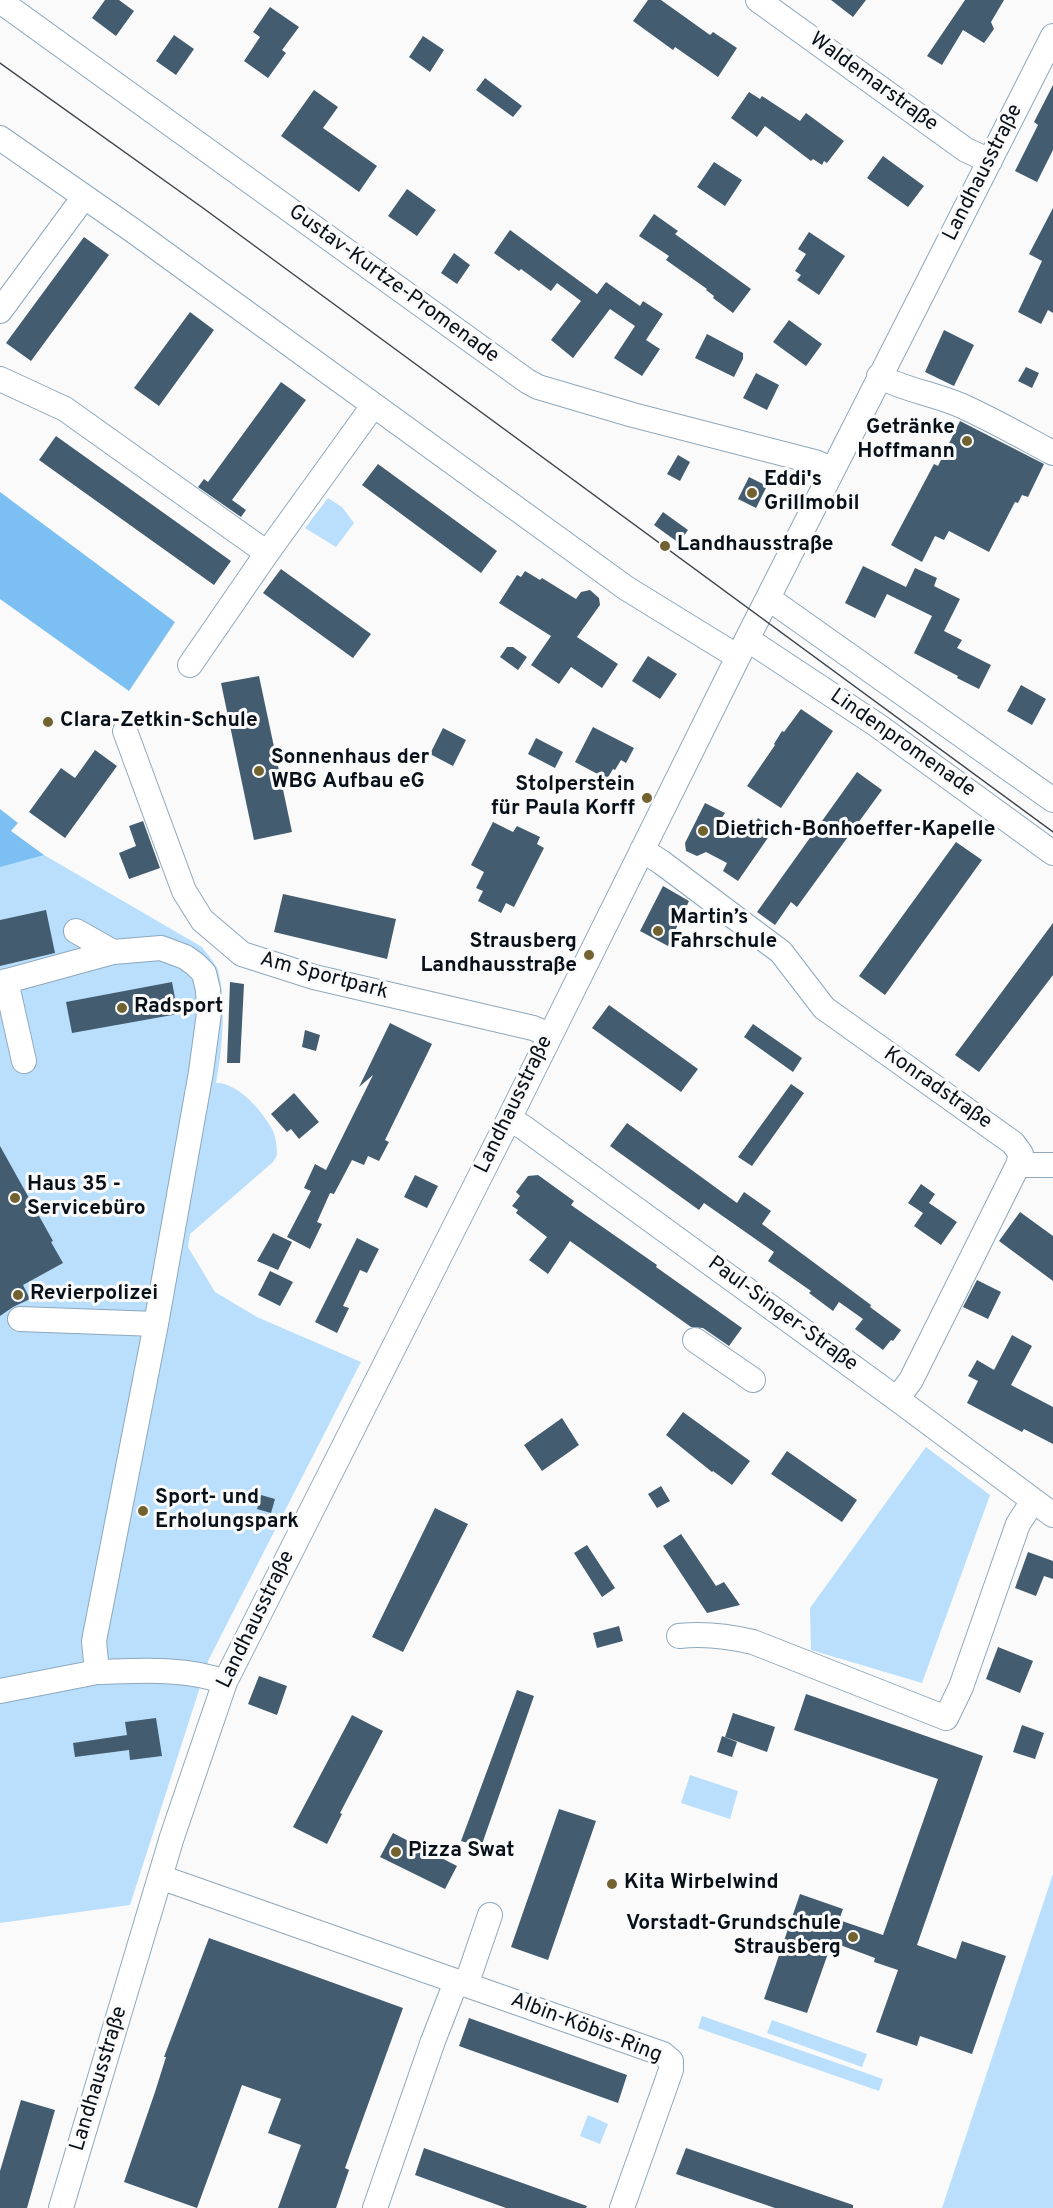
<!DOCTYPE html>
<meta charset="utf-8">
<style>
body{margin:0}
canvas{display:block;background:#fafafa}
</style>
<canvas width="1053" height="2208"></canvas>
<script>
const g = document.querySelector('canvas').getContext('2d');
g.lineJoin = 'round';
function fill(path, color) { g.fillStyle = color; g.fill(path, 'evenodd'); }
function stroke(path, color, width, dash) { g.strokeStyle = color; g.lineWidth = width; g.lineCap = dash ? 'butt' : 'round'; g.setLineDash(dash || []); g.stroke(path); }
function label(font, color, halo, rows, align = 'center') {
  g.font = font + ' Overpass,sans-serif'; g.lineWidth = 6; g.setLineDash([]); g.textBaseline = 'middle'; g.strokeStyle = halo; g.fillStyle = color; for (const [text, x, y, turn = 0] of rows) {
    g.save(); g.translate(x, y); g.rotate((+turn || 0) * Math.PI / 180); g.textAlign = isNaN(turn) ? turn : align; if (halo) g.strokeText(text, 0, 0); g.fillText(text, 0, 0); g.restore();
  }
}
fill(new Path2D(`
 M328 498 342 507 354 523 336 547 305 528Z
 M0 824 44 855 202 947C207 954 215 963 218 970 227 1002 222 1051 216 1083 238 1082 264 1113 273 1131 276 1138 277 1147 277 1155L273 1162 190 1234 188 1247 215 1292 257 1317 361 1362 209 1659 130 1905 0 1923Z
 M926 1447 990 1495 922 1683 811 1650 810 1608Z
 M690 1775 738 1791 730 1819 681 1803Z
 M1053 1874V2208H942Z
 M702 2016 883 2079 879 2091 698 2028Z
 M772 2020 867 2054 862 2067 767 2033Z
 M588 2115 608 2124 600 2144 580 2136Z`), '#b9dffd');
fill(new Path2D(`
 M0 492 175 622 129 691 0 599Z
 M0 809 18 823 11 831 44 855 0 867Z`), '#7cbff2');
fill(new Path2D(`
 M105 0H119L134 11 116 36 92 18Z
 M648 0H661L710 35 713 32 737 48 718 77 675 47 673 50 633 21Z
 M831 0H866L853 17Z
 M965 0H1004L991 22 994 29 984 43 963 30 942 65 927 56Z
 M270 7 299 27 282 50 286 53 268 78 244 61 260 37 253 32Z
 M174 35 194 49 176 75 156 61Z
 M423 36 444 50 430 72 409 57Z
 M485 78 522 106 513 117 476 90Z
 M1053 85V150L1037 182 1015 171 1038 125 1034 122Z
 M314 90 338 107 323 128 377 166 359 192 281 136Z
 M749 92 760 99 762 96 800 121 806 113 844 141 827 163 824 161 822 165 813 159 811 161 765 126 757 137 731 118Z
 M883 156 924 186 908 207 867 178Z
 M714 162 742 180 725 206 697 187Z
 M407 189 436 210 417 236 388 216Z
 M1053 208V313L1048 310 1041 324 1018 312 1042 261 1029 254Z
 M654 214 678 231 675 234 751 289 733 313 713 298 714 296 706 290 707 289 666 260 669 256 639 236Z
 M510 230 597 294 606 282 640 306 643 301 663 314 646 340 660 349 642 376 614 358 635 326 610 309 573 358 551 340 581 301 557 283 551 291 521 269 519 271 494 253Z
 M809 232 845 256 819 295 797 280 801 275 795 271 806 254 798 249Z
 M84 237 109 255 31 361 6 343Z
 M454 253 470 265 457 284 441 273Z
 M190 312 214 330 159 406 134 388Z
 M789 320 822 344 806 366 773 342Z
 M944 330 974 345 954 386 925 372Z
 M707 334 743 353V359L734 377 695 358Z
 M1026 367 1039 373 1032 388 1018 381Z
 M756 373 779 385 767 410 743 398Z
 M281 382 306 400 232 500 246 510 241 517 198 487 204 479 208 482Z
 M960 421 1044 464 1028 497 1022 495 1018 503 1015 502 989 552 949 531 944 540 935 536 922 562 891 545 934 464 938 466Z
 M56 436 231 561 214 585 39 460Z
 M678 455 690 462 680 481 667 474Z
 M378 464 497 551 481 573 362 485Z
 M749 477 767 486 756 508 738 499Z
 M663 512 688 530 679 543 654 525Z
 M863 566 906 587 915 568 937 578 934 586 960 599 944 631 962 640 957 648 991 665 979 689 957 678 958 676 914 653 932 616 887 594 875 618 845 603Z
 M281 569 371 634 353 658 263 593Z
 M525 571 540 580 542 578 576 599 581 592 590 590 599 598 600 605 577 637 618 664 602 688 571 667 559 684 531 665 551 636 499 603 517 575 521 577Z
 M507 647H513L527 657 518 670 500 657Z
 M648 656 677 674 660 699 632 681Z
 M259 676 292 832 254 840 221 683Z
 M1021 685 1046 699 1032 725 1007 711Z
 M801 709 833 731 781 808 747 786 775 745 774 744 782 731 784 732Z
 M593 727 634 748 626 763 621 760 615 770 613 769 607 779 575 762Z
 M443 728 466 740 453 766 430 754Z
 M536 738 563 752 555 768 528 754Z
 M95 750 117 766 65 838 29 812 61 768 75 778Z
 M857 772 882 790 797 907 791 902 775 925 757 912Z
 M705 803 725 813 721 819 748 833 758 818 774 829 738 881 723 871 727 863 706 852 697 856 686 851 685 843Z
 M143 821 160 868 129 879 119 853 136 846 129 826Z
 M493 822 513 832 517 826 540 837 537 844 544 848 514 907 506 903 501 913 478 901 483 891 476 888 484 872 471 865Z
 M956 842 982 860 885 995 859 976Z
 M663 886 689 901 668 946 640 931Z
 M283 894 396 919 387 959 274 932Z
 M46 910 55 953 0 966V920Z
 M1053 923V975L979 1072 955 1055Z
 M172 982 178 1014 72 1033 66 1002Z
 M230 982 244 984 240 1063H227Z
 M609 1005 698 1069 681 1092 592 1028Z
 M390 1023 432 1044 385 1140 389 1142 379 1161 368 1156 364 1165 352 1160 334 1194 330 1193 317 1222 322 1224 310 1249 287 1237 311 1191 304 1188 315 1164 326 1170 373 1075 359 1087Z
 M753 1024 802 1058 793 1072 744 1037Z
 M305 1030 320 1035 316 1051 302 1047Z
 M791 1084 804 1093 752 1166 738 1157Z
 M294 1093 319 1122 299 1139 291 1129 287 1132 271 1114Z
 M627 1123 737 1203 744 1192 771 1211 762 1224 871 1305 870 1307 901 1330 893 1341 891 1340 883 1350 855 1329 863 1319 839 1302 833 1311 809 1293 811 1291 768 1261 774 1252 704 1203 699 1210 610 1146Z
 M0 1146 53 1241 51 1242 63 1263 23 1285 30 1299 13 1307 0 1316Z
 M415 1175 438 1186 427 1208 404 1197Z
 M538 1175 574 1201 571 1205 657 1265 656 1267 742 1328 729 1346 703 1328 691 1327 570 1241 548 1274 529 1260 547 1237 516 1213 518 1210 512 1206 520 1196 516 1192 528 1176Z
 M921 1184 935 1194 929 1203 957 1222 941 1245 914 1226 923 1213 908 1203Z
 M1020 1212 1053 1236V1281L999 1241Z
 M273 1233 292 1242 278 1270 257 1261Z
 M357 1238 379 1249 367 1273 360 1270 343 1306 349 1308 337 1333 315 1322Z
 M270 1271 293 1282 280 1306 258 1295Z
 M977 1280 1001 1292 988 1319 963 1307Z
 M1012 1335 1032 1346 1011 1385 1053 1407V1444L1024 1429 1022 1432 967 1403 978 1381 968 1376 977 1360 994 1370Z
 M683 1412 750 1461 732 1485 713 1471 712 1472 666 1435Z
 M562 1418 579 1445 542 1471 524 1445Z
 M787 1451 857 1500 842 1522 771 1474Z
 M661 1486 670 1501 657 1508 648 1494Z
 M261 1495 275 1499 271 1513 257 1509Z
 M435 1508 468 1524 403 1652 372 1637Z
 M681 1534 716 1586 724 1582 740 1605 707 1613 663 1546Z
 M587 1545 615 1588 602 1597 574 1553Z
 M1028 1552 1053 1561V1579L1044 1576 1036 1596 1015 1588Z
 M619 1626 623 1641 597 1648 593 1633Z
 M998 1647 1033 1661 1020 1693 986 1679Z
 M259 1676 287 1686 277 1715 248 1704Z
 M517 1690 534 1696 481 1847 461 1841Z
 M806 1694 983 1756 917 1945 956 1959 962 1941 1006 1956 972 2054 920 2036 917 2046 876 2032 898 1970 874 1962 875 1958 832 1942 807 2013 764 1999 800 1894 843 1909 839 1920 883 1935 938 1779 794 1730Z
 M733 1713 775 1727 767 1752 725 1737Z
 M352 1715 383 1731 340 1813 342 1814 327 1844 293 1827Z
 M156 1718 162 1756 130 1760 129 1750 75 1757 73 1743 127 1735 125 1722Z
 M1022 1725 1044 1733 1035 1759 1013 1752Z
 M722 1736 737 1742 732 1757 717 1752Z
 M559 1809 596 1821 548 1960 511 1947Z
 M393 1833 457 1866 445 1889 380 1857Z
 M209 1938 403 2008 345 2168 349 2170 336 2208H278L301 2145 268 2133 281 2099 242 2085 197 2208 124 2182 155 2092 166 2057H164Z
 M469 2018 627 2075 618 2103 459 2046Z
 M21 2100 55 2110 27 2208H0V2171Z
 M424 2148 587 2206 586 2208H506L415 2175Z
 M686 2148 853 2205V2208H775L676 2174Z`), '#435c6f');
const minor = new Path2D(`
 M758 0 966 150 990 161
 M0 1 527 381 538 387 633 415 815 462 833 470
 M0 138 135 232 626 588 738 657
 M0 311 84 197
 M879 376C904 390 935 394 962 406 993 420 1023 437 1053 453
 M0 379 65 409 267 553
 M768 598 1053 800
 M747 639 877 725 1053 853
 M190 665 267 553 373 406
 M125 731 184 891 202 920 242 954 314 977 533 1028 550 1035
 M642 850 661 862 781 952 824 1008 1013 1143 1021 1154 1018 1165 911 1380 897 1399
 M76 931 113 952
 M6 981 24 1061
 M0 983 113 952 161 948 185 957 195 964 204 973 208 990 209 1013 201 1072 156 1324 94 1641 97 1672C139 1671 186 1667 225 1682
 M509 1119 523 1127 897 1399 1053 1515
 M1018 1165H1053
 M20 1319 156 1324
 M695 1340 753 1380
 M679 1636C704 1633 728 1636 753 1642L946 1718 961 1687 1018 1524 1033 1501
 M0 1691 97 1672
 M160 1877 663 2054 671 2061V2070L622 2208
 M466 1985 490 1915
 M61 2208 172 1837 225 1682 509 1119 738 657 1053 36
 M375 2208 433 2041 456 1982`);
stroke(minor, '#8da8bd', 26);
stroke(minor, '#fff', 24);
stroke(new Path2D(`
 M0 63 203 208 1053 832`), '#3f464c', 1.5);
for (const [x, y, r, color] of [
 [967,441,6,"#726230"],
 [752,493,6,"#726230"],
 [665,546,6,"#726230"],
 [48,722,6,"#726230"],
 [259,771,6,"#726230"],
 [647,798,6,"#726230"],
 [703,831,6,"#726230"],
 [658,931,6,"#726230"],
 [589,955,6,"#726230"],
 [122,1008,6,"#726230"],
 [15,1198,6,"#726230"],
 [18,1295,6,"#726230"],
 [143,1511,6,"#726230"],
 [396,1852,6,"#726230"],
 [612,1884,6,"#726230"],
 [853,1937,6,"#726230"]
]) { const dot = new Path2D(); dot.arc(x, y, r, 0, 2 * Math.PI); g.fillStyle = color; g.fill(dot); stroke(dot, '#fafafa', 2); }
label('21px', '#081119', '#fafafa', [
 ["Waldemarstraße",873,83,36],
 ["Landhausstraße",984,173,-63],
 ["Gustav-Kurtze-Promenade",393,285,36],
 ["Lindenpromenade",902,744,35],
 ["Am Sportpark",324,977,15],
 ["Konradstraße",937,1089,35],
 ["Landhausstraße",515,1105,-64],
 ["Paul-Singer-Straße",782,1315,36],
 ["Landhausstraße",257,1620,-64],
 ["Albin-Köbis-Ring",586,2029,21],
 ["Landhausstraße",100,2079,-73]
]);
label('bold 21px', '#081119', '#fafafa', [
 ["Getränke",955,429,"right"],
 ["Hoffmann",955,453,"right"],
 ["Eddi's",764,481],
 ["Grillmobil",764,505],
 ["Landhausstraße",677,546],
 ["Clara-Zetkin-Schule",60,722],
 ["Sonnenhaus der",271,759],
 ["WBG Aufbau eG",271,783],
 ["Stolperstein",635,786,"right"],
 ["für Paula Korff",635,810,"right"],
 ["Dietrich-Bonhoeffer-Kapelle",715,831],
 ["Martin’s",670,919],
 ["Fahrschule",670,943],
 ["Strausberg",577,943,"right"],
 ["Landhausstraße",577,967,"right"],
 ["Radsport",134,1008],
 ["Haus 35 -",27,1186],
 ["Servicebüro",27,1210],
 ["Revierpolizei",30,1295],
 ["Sport- und",155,1499],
 ["Erholungspark",155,1523],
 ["Pizza Swat",408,1852],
 ["Kita Wirbelwind",624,1884],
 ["Vorstadt-Grundschule",841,1925,"right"],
 ["Strausberg",841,1949,"right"]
], 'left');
</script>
